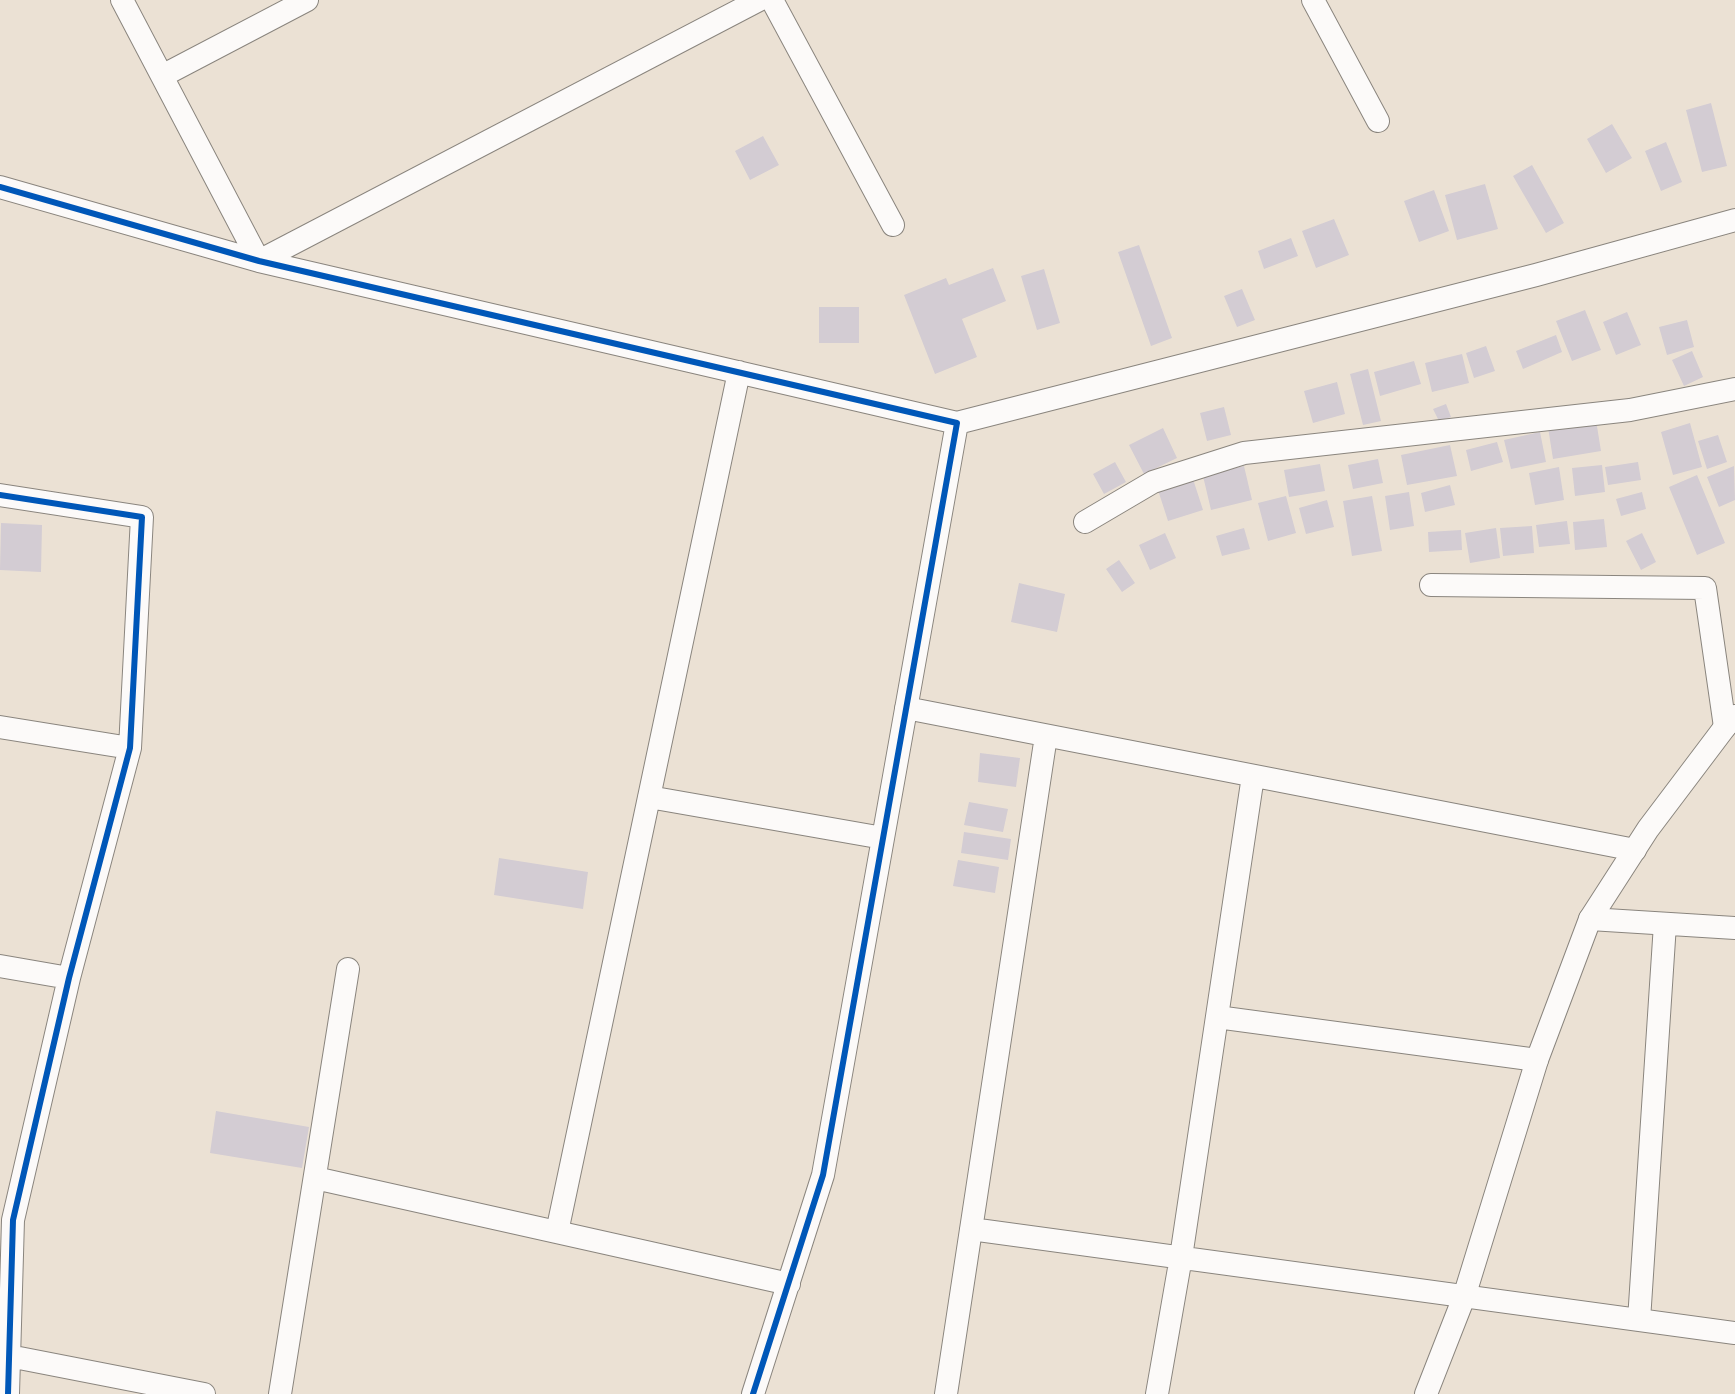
<!DOCTYPE html>
<style>
body{margin:0}
canvas{display:block;background:#ebe1d4}
</style>
<canvas width="1735" height="1394"></canvas>
<script>
const g = document.querySelector('canvas').getContext('2d');
g.lineJoin = 'round';
function fill(path, color) { g.fillStyle = color; g.fill(path, 'evenodd'); }
function stroke(path, color, width, dash) { g.strokeStyle = color; g.lineWidth = width; g.lineCap = dash ? 'butt' : 'round'; g.setLineDash(dash || []); g.stroke(path); }
fill(new Path2D(`
 M1711 103 1727 166 1702 172 1686 110Z
 M1612 124 1632 158 1606 173 1587 139Z
 M763 136 779 165 750 180 735 151Z
 M1666 142 1682 182 1661 191 1645 151Z
 M1532 165 1564 223 1546 233 1513 176Z
 M1485 184 1498 229 1457 240 1445 195Z
 M1434 190 1449 231 1419 242 1404 201Z
 M1334 219 1349 255 1316 268 1302 231Z
 M1291 238 1298 256 1264 269 1258 251Z
 M1139 245 1172 338 1151 346 1118 252Z
 M993 268 1006 301 962 319 977 357 935 374 904 295 946 278 949 285Z
 M1044 269 1060 323 1037 330 1021 276Z
 M1242 289 1255 320 1237 327 1224 296Z
 M819 307H859V343H819Z
 M1585 310 1601 350 1572 361 1556 321Z
 M1627 312 1641 345 1616 355 1603 322Z
 M1687 320 1694 347 1667 355 1659 327Z
 M1556 335 1562 352 1523 369 1516 351Z
 M1486 346 1495 371 1474 378 1466 353Z
 M1692 351 1703 377 1684 386 1672 360Z
 M1462 354 1469 383 1432 392 1425 363Z
 M1414 361 1421 384 1380 396 1374 372Z
 M1368 369 1381 421 1363 425 1350 374Z
 M1337 382 1345 414 1313 423 1304 391Z
 M1446 404 1451 417 1439 421 1433 409Z
 M1224 407 1231 435 1207 441 1200 413Z
 M1595 414 1601 451 1553 459 1547 421Z
 M1690 423 1702 467 1673 475 1661 432Z
 M1163 428 1177 458 1144 474 1129 445Z
 M1540 432 1546 462 1511 469 1504 440Z
 M1718 435 1727 462 1707 469 1698 441Z
 M1497 442 1503 462 1471 471 1466 450Z
 M1450 445 1457 476 1407 485 1401 455Z
 M1378 459 1383 483 1353 489 1348 465Z
 M1115 462 1126 482 1104 494 1093 474Z
 M1638 462 1641 480 1608 485 1605 467Z
 M1320 464 1325 491 1289 497 1284 470Z
 M1602 465 1605 492 1575 496 1572 468Z
 M1244 466 1252 500 1211 510 1203 476Z
 M1734 466 1735 500 1719 507 1707 477Z
 M1559 467 1564 500 1535 505 1529 473Z
 M1697 475 1725 543 1697 555 1669 487Z
 M1193 479 1203 510 1168 521 1158 490Z
 M1450 485 1455 505 1425 512 1421 493Z
 M1409 492 1414 526 1390 530 1385 496Z
 M1642 492 1646 509 1621 516 1616 499Z
 M1286 496 1296 533 1268 541 1258 503Z
 M1372 496 1382 551 1352 556 1343 501Z
 M1327 500 1334 527 1306 534 1299 508Z
 M1604 519 1607 547 1575 550 1573 522Z
 M1567 521 1570 544 1539 547 1536 525Z
 M1 523 42 525 41 572 0 570Z
 M1532 526 1534 553 1503 556 1500 528Z
 M1244 528 1250 549 1222 556 1216 536Z
 M1496 528 1500 558 1470 563 1465 533Z
 M1461 530 1462 550 1429 552 1428 532Z
 M1165 533 1176 558 1150 570 1139 545Z
 M1642 533 1656 562 1641 570 1626 541Z
 M1119 560 1135 583 1122 592 1106 569Z
 M1019 583 1065 594 1057 632 1011 622Z
 M980 753 1020 758 1016 787 978 782Z
 M969 802 1008 809 1003 832 964 825Z
 M964 832 1011 839 1008 860 961 853Z
 M499 858 588 872 583 909 494 895Z
 M958 860 999 867 995 893 953 886Z
 M216 1111 309 1127 302 1168 210 1153Z`), '#d3ccd3');
const minor = new Path2D(`
 M122 0 259 261 759 0
 M772 0 893 225
 M1313 0 1378 121
 M162 76 307 0
 M0 187 259 261 957 423 823 1175 753 1394
 M957 423 1536 275 1735 220
 M0 495 142 517 130 748 69 978 13 1220 8 1394
 M1085 522 1153 482 1244 453 1630 410 1735 389
 M1431 585 1705 588 1725 727
 M906 708 1635 850
 M0 727 130 748
 M649 797 883 838
 M1590 919 1735 928
 M0 966 69 978
 M1217 1017 1537 1060
 M315 1178 789 1284
 M971 1229 1735 1333
 M557 1232 739 372
 M1639 1320 1665 924
 M9 1356 204 1394
 M280 1394 348 969
 M946 1394 1046 736
 M1157 1394 1181 1257 1253 776`);
const tertiary = new Path2D(`
 M1426 1394 1464 1297 1537 1060 1590 919 1648 829 1725 727 1735 716`);
stroke(minor, '#8a857e', 24);
stroke(tertiary, '#8a857e', 24);
stroke(minor, '#fcfaf9', 22);
stroke(tertiary, '#fcfaf9', 22);
stroke(new Path2D(`
 M0 187 259 261 957 423 823 1175 753 1394
 M0 495 142 517 130 748 69 978 13 1220 8 1394`), '#0057b8', 6);
</script>
